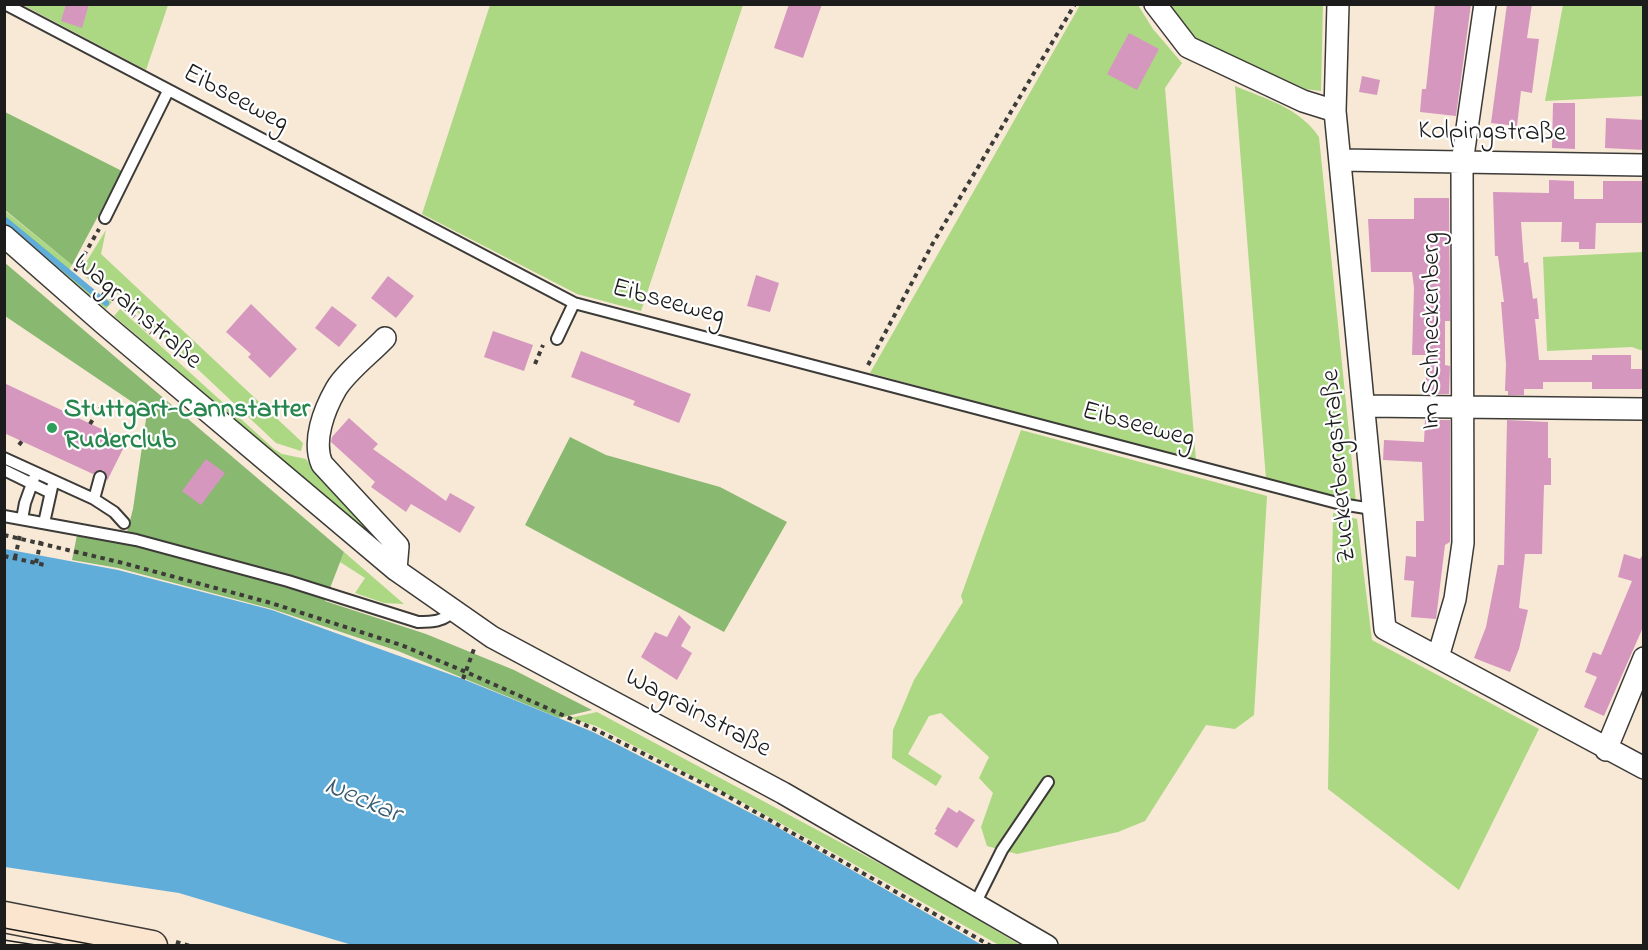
<!DOCTYPE html>
<meta charset="utf-8">
<style>
body{margin:0}
#map{position:relative;width:1648px;height:950px;overflow:hidden;background:#f7e9d6;font-family:"Indie Flower",sans-serif}
canvas{display:block}
.frame{position:absolute;inset:0;border:6px solid #1c1c1c;pointer-events:none}
</style>
<div id="map">
<canvas width="1648" height="950"></canvas>
<div class="frame"></div>
</div>
<script>
const g = document.querySelector('canvas').getContext('2d');
g.lineJoin = 'round';
function fill(path, color) { g.fillStyle = color; g.fill(path, 'evenodd'); }
function stroke(path, color, width, dash) { g.strokeStyle = color; g.lineWidth = width; g.lineCap = dash ? 'butt' : 'round'; g.setLineDash(dash || []); g.stroke(path); }
function label(font, color, halo, rows, align = 'center') {
  g.font = font + ' "Indie Flower",sans-serif'; g.lineWidth = 4.5; g.setLineDash([]); g.textBaseline = 'middle'; g.strokeStyle = halo; g.fillStyle = color; for (const [text, x, y, turn = 0] of rows) {
    g.save(); g.translate(x, y); g.rotate((+turn || 0) * Math.PI / 180); g.textAlign = isNaN(turn) ? turn : align; if (halo) g.strokeText(text, 0, 0); g.fillText(text, 0, 0); g.restore();
  }
}
fill(new Path2D(`
 M23 5H168L146 70Z
 M490 5H743L641 311 577 294 422 214Z
 M1080 5H1138L1153 29 1182 63 1165 88 1196 461 870 373Z
 M1164 5H1323L1321 91 1305 89 1195 38 1173 17Z
 M1563 5H1643V96L1545 101Z
 M1235 86C1266 99 1300 108 1319 137L1356 502 1266 479Z
 M4 210 72 265 69 270 93 291 112 302 106 309 5 224Z
 M106 230 101 254 303 443 301 451 276 443 118 294 95 285 80 272Z
 M1643 252V351L1632 347 1547 351 1543 257Z
 M120 309 274 449 282 454 306 459 314 471 386 541 384 546 114 316Z
 M1021 430 1267 496 1254 715 1235 729 1206 725 1145 821 1118 832 1017 854 987 846 981 827 993 793 979 778 989 757 941 713 929 716 908 754 942 776 936 786 892 758 893 730 914 680 963 602 961 596Z
 M1333 513 1357 519 1372 640 1539 729 1459 890 1328 789Z
 M344 552 404 604 384 603 355 593 365 578 340 562Z
 M597 712 931 891 1020 945H999L744 803 596 726 570 718Z`), '#acd783');
fill(new Path2D(`
 M5 112 122 171 72 265 5 210Z
 M4 262 344 552 325 601 426 634 514 670 592 710 559 718 398 651 272 609 118 568 72 560 77 535 124 543 133 509 147 412 5 316Z
 M570 437 606 455 720 487 787 522 724 632 525 525Z`), '#89b871');
fill(new Path2D(`
 M5 549 118 570 272 610 463 679 593 732 770 823 982 945H352L179 893 5 867Z`), '#61adda');
stroke(new Path2D(`
 M4 219 106 303`), '#61adda', 6);
fill(new Path2D(`
 M66 4H89L82 28 61 21Z
 M789 4H822L803 58 774 48Z
 M1435 4H1471L1456 116 1420 112 1422 89H1426Z
 M1507 4H1532L1527 38 1539 39 1532 93 1521 91 1517 126 1491 123Z
 M1129 33 1159 49 1137 90 1107 74Z
 M1362 76 1380 80 1377 95 1359 92Z
 M1553 103H1575V149L1552 148Z
 M1606 118 1644 120V150L1605 148Z
 M1549 180 1574 181V199H1603V181H1644V223H1596L1595 249H1579V242H1561L1562 222H1521L1524 263 1528 262 1533 299 1537 298 1539 319H1535L1539 360H1592V355H1631V369H1644V389H1592V382H1543V389H1524V395H1508V391H1505L1506 364 1501 302H1504L1498 256H1495L1493 192 1549 193Z
 M1414 198H1449L1450 321H1445V365L1450 366 1449 394H1426V355H1412L1414 288 1412 272H1371L1368 219H1414Z
 M756 275 779 283 770 312 747 306Z
 M388 276 414 296 396 318 371 298Z
 M251 304 297 349 270 378 248 357 251 354 226 332Z
 M332 306 357 325 339 347 315 328Z
 M493 331 533 345 524 371 484 357Z
 M581 351 691 394 679 423 633 405 635 401 571 377Z
 M4 383 127 441 107 481V475L103 470 93 474 4 433Z
 M349 418 378 444 373 449 446 501 450 493 475 507 460 533 411 504 406 512 371 487 375 482 331 442 332 437Z
 M1425 420H1450V542L1445 545 1436 619 1411 617 1414 581 1404 580 1406 556 1416 557V521H1424L1422 462 1383 460 1384 440 1424 442Z
 M1507 420 1548 422V458H1551V485H1544L1542 554H1525L1519 608 1528 610 1519 649 1510 672 1474 658 1486 627 1498 565H1504Z
 M206 459 225 473 201 505 182 491Z
 M1644 553V625L1604 716 1584 707 1597 677 1585 672 1593 652 1601 655 1632 581 1618 577 1624 554 1640 559Z
 M679 615 691 627 681 646 692 653 677 680 641 657 655 632 667 637Z
 M948 807 957 813 959 810 975 820 957 848 934 834 937 830 935 829Z`), '#d697bf');
const service = new Path2D(`
 M5 4 574 303 1341 504 1372 509
 M105 218 168 91
 M557 339 574 303
 M4 458 94 499
 M4 470 49 492
 M100 477 94 499 114 512 124 523
 M4 516 136 540 288 581 418 622C431 622 445 622 453 610
 M22 519 25 503 34 478
 M44 523 52 487
 M976 902 1002 850 1048 782`);
const minor = new Path2D(`
 M1155 4 1188 47 1303 101 1335 111
 M1338 4 1335 111 1385 629 1644 768
 M1340 160 1644 165
 M4 236 103 323 396 570 492 637 783 793 1047 946
 M385 338C371 353 346 372 336 389 324 410 312 441 322 464L398 546 396 570
 M1365 406 1644 409
 M1438 657 1455 599 1463 543 1462 163 1485 4
 M1606 750 1644 658`);
const secondary = new Path2D(`
 M4 917 152 946`);
stroke(service, '#3d3b38', 14);
stroke(minor, '#3d3b38', 24);
stroke(secondary, '#3d3b38', 33);
stroke(new Path2D(`
 M75 271 99 229
 M102 293 119 302 151 333
 M535 364 543 345
 M868 365 933 243 1075 4
 M90 424 100 408
 M19 445 22 441
 M4 535 119 562 271 603 401 645 466 672 594 729 722 793 991 946
 M4 556 45 565
 M15 558 20 535
 M36 563 41 540
 M463 679 474 649
 M176 942 190 946`), '#3d3b38', 4, [4.5, 4.5]);
stroke(service, '#fff', 10);
stroke(minor, '#fff', 21);
stroke(secondary, '#fce5cf', 30);
stroke(new Path2D(`
 M4 928 100 946
 M4 940 42 946`), '#1c1c1c', 1.5);
for (const [x, y, r, color] of [
 [52,428,6,"#2e9e5b"]
]) { const dot = new Path2D(); dot.arc(x, y, r, 0, 2 * Math.PI); g.fillStyle = color; g.fill(dot); stroke(dot, '#fff', 2); }
label('27px', '#1c1c1c', '#fff', [
 ["Eibseeweg",235,100,28],
 ["Kolpingstraße",1492,134,1],
 ["Eibseeweg",668,304,15],
 ["Wagrainstraße",136,313,41],
 ["Im Schneckenberg",1434,331,-90],
 ["Eibseeweg",1138,427,15],
 ["Zuckerbergstraße",1341,466,-95],
 ["Wagrainstraße",697,715,28]
]);
label('bold 27px', '#27864d', '#fff', [
 ["Stuttgart-Cannstatter",64,412],
 ["Ruderclub",64,443]
], 'left');
label('italic 28px', '#3b5d71', '#fff', [
 ["Neckar",362,802,23]
]);
</script>
